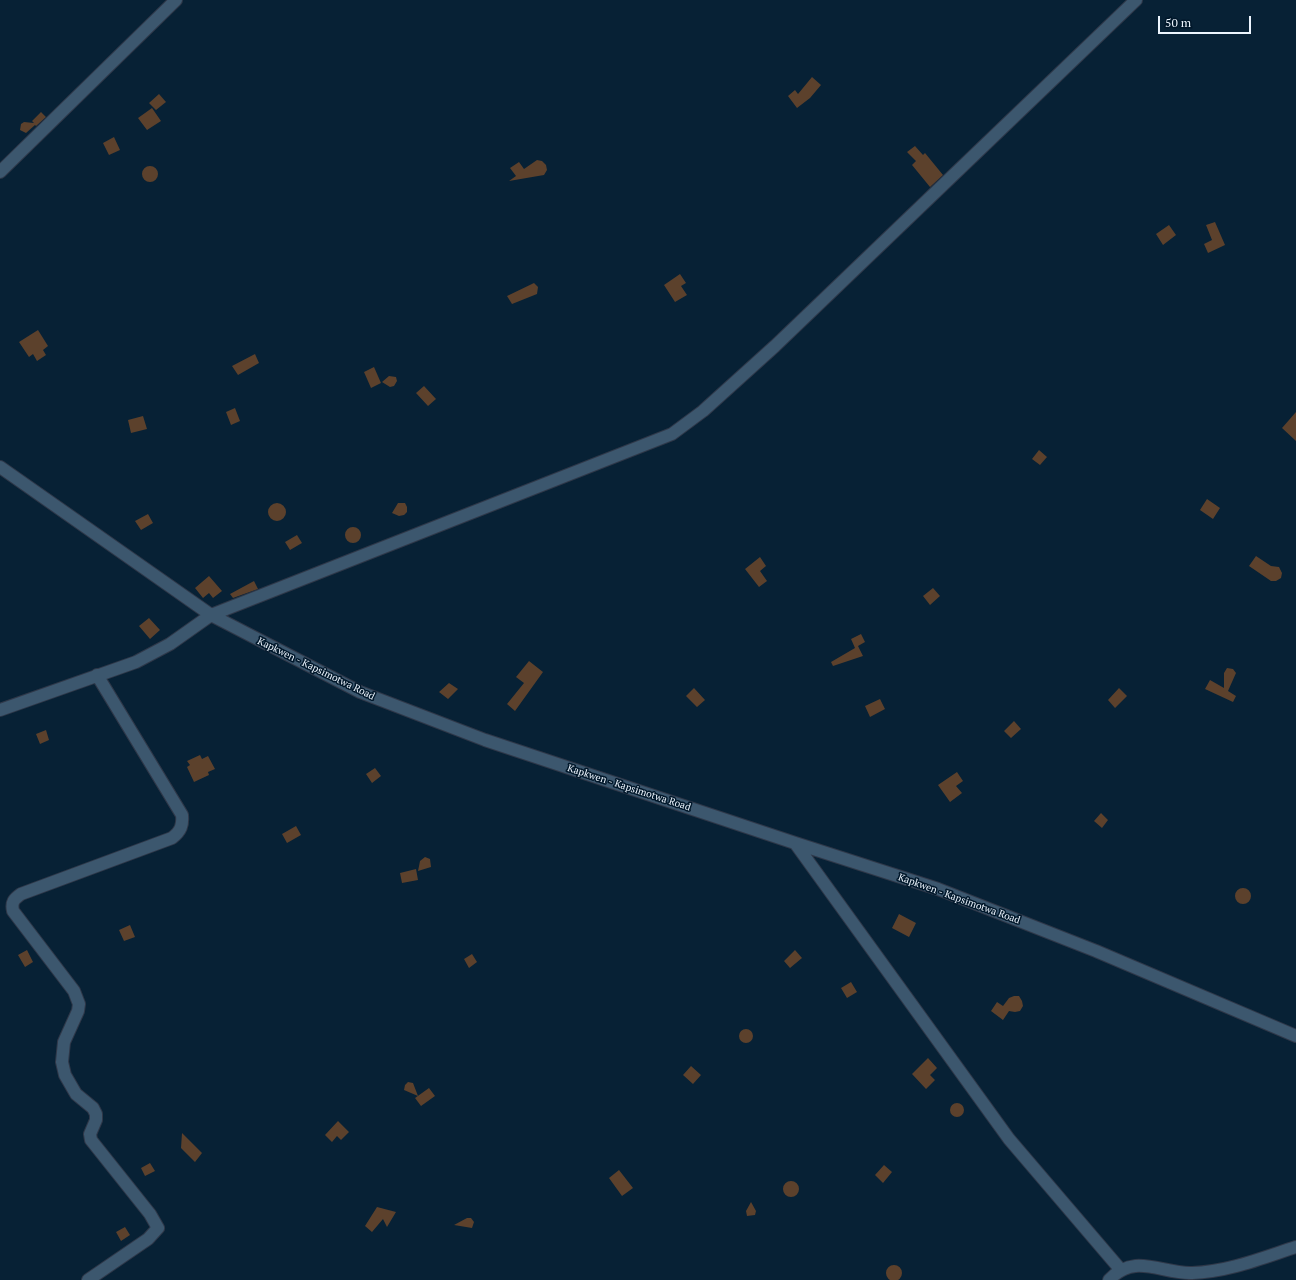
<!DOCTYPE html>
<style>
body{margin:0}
#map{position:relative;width:1296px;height:1280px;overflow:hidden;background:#072135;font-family:"PT Serif",serif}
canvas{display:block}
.scale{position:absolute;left:1158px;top:16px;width:93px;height:18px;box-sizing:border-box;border:2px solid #ecf5fe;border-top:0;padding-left:5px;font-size:12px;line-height:14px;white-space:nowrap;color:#ecf5fe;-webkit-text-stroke:3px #00172a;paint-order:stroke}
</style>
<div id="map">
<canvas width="1296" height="1280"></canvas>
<div class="scale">50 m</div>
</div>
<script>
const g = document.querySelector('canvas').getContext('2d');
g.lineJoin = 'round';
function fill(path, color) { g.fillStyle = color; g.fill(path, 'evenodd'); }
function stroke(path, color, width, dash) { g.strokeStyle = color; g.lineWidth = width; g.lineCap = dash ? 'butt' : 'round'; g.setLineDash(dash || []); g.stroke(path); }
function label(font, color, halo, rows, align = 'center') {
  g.font = font + ' "PT Serif",serif'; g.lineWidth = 3; g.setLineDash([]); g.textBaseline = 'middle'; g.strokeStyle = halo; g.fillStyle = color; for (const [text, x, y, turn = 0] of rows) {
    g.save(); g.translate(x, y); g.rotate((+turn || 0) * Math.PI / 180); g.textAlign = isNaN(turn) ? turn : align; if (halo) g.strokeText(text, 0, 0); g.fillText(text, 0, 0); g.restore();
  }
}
fill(new Path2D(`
 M812 77 821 85 810 98 797 108 788 96 795 90 798 94Z
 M159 94 166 102 156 110 149 103Z
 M152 108 161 121 147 130 138 118Z
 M41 112 46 117 36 126 35 125 26 133 20 130 21 124 24 122 34 123 32 121Z
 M114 137 120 150 109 155 103 143Z
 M915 146 923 155 925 153 943 175 930 187 912 165 916 161 907 152Z
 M537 160 542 161 546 165 547 170 544 175 509 181 516 176 510 168 519 162 524 169Z
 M142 174a8 8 0 1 1 16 0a8 8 0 1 1-16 0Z
 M1215 222 1225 245 1208 253 1204 244 1212 240 1206 225Z
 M1169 225 1176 235 1163 245 1156 234Z
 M680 274 686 283 681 286 687 295 675 302 664 285Z
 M534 283 538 287 537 294 512 304 507 296Z
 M38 330 48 346 43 350 46 355 37 361 33 354 29 357 19 342Z
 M255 354 259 363 238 375 232 366Z
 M374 367 381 383 371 388 364 372Z
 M389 376 396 377 397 381 394 386 390 387 382 382Z
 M424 386 436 399 428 406 416 393Z
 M235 408 240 421 231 425 226 412Z
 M1296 412V441L1282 428Z
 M143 416 147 429 131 433 128 420Z
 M1039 450 1047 457 1040 465 1032 459Z
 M1207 499 1220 508 1213 519 1200 510Z
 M398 503H405L407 507V512L404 515 399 516 392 513Z
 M268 512a9 9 0 1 1 18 0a9 9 0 1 1-18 0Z
 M148 514 153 523 141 530 135 521Z
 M345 535a8 8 0 1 1 16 0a8 8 0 1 1-16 0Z
 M297 535 302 543 290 550 285 542Z
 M1256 556 1271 566 1279 567 1282 573 1281 578 1276 581H1271L1249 566Z
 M760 557 766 566 760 571 767 581 759 587 745 569Z
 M209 576 222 591 213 598 209 593 203 598 195 588Z
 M254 581 258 589 233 598 230 594Z
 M933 588 940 596 930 605 923 596Z
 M149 618 160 630 150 639 139 626Z
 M861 634 865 642 858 646 863 656 833 666 831 662 855 648 851 639Z
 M529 661 543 672 515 711 507 704 524 683 516 677Z
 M1227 668 1233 669 1236 673 1228 691 1236 696 1233 702 1205 689 1210 680 1224 688V673Z
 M449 683 458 689 448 699 439 692Z
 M694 688 705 700 697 707 686 696Z
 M1119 688 1127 696 1115 708 1108 700Z
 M880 699 885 709 870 717 865 706Z
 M1014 721 1021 729 1011 738 1004 731Z
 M46 730 49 740 40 744 36 734Z
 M200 755 202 759 208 756 215 769 208 772 209 775 194 782 187 767 190 765 187 761Z
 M375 768 381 776 372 783 366 774Z
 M957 772 963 781 956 786 962 793 950 802 938 785Z
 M1101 813 1108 820 1102 828 1094 821Z
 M296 826 301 835 287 843 282 834Z
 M425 857 430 859 431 867 418 871 420 861Z
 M416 869 418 880 402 883 400 873Z
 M1235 896a8 8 0 1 1 16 0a8 8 0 1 1-16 0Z
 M899 914 916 923 909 937 892 928Z
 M130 925 135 937 124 941 119 930Z
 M27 950 33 962 25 967 18 955Z
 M795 950 802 958 790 968 784 961Z
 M472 954 477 962 469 968 464 959Z
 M851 982 857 992 847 998 841 988Z
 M1014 996H1019L1022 1001 1023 1006 1020 1011 1015 1012 1009 1011 1003 1020 991 1011 997 1002 1003 1006 1009 998Z
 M739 1036a7 7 0 1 1 14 0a7 7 0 1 1-14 0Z
 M928 1058 937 1068 930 1075 935 1080 926 1089 912 1074Z
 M691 1066 701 1075 693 1084 683 1075Z
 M408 1082 413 1083 418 1096 404 1090 405 1085Z
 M429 1088 435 1096 421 1106 415 1098Z
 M950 1110a7 7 0 1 1 14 0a7 7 0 1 1-14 0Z
 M338 1121 349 1132 341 1140 337 1136 332 1142 325 1135Z
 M182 1133 202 1153 195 1162 181 1148Z
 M150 1163 155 1171 145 1176 141 1168Z
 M884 1165 892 1172 883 1183 875 1175Z
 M619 1170 633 1188 622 1196 609 1178Z
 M783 1189a8 8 0 1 1 16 0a8 8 0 1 1-16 0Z
 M751 1202 756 1211 755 1215 747 1216 746 1211Z
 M377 1207 396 1212 387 1227 383 1219 372 1232 365 1226Z
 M467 1218H471L474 1222 472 1228 454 1225Z
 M125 1227 130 1235 121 1241 116 1232Z
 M886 1273a8 8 0 1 1 16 0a8 8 0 1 1-16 0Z`), '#5c412c');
const minor = new Path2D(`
 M0 172 176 0
 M0 467 211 615 360 692 485 740 795 843 938 889 1096 951 1296 1036
 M0 710 136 662 170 644 211 615 672 434 703 411 775 346 1136 0
 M795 843 1009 1139 1120 1269
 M88 1280 148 1239 158 1228 150 1214 91 1140 90 1134 96 1120V1114L93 1108 76 1094 65 1075 62 1062 64 1042 78 1011 79 1004 74 991 13 911C11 902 14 899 21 894L172 838C181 831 183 825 182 815L97 675
 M1109 1280C1135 1252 1161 1274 1192 1273 1228 1272 1262 1258 1296 1247`);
stroke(minor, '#2f3849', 14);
stroke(minor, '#3c576e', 12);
label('10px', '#ecf5fe', '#00172a', [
 ["Kapkwen - Kapsimotwa Road",316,669,26],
 ["Kapkwen - Kapsimotwa Road",629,788,18],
 ["Kapkwen - Kapsimotwa Road",959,899,20]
]);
</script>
